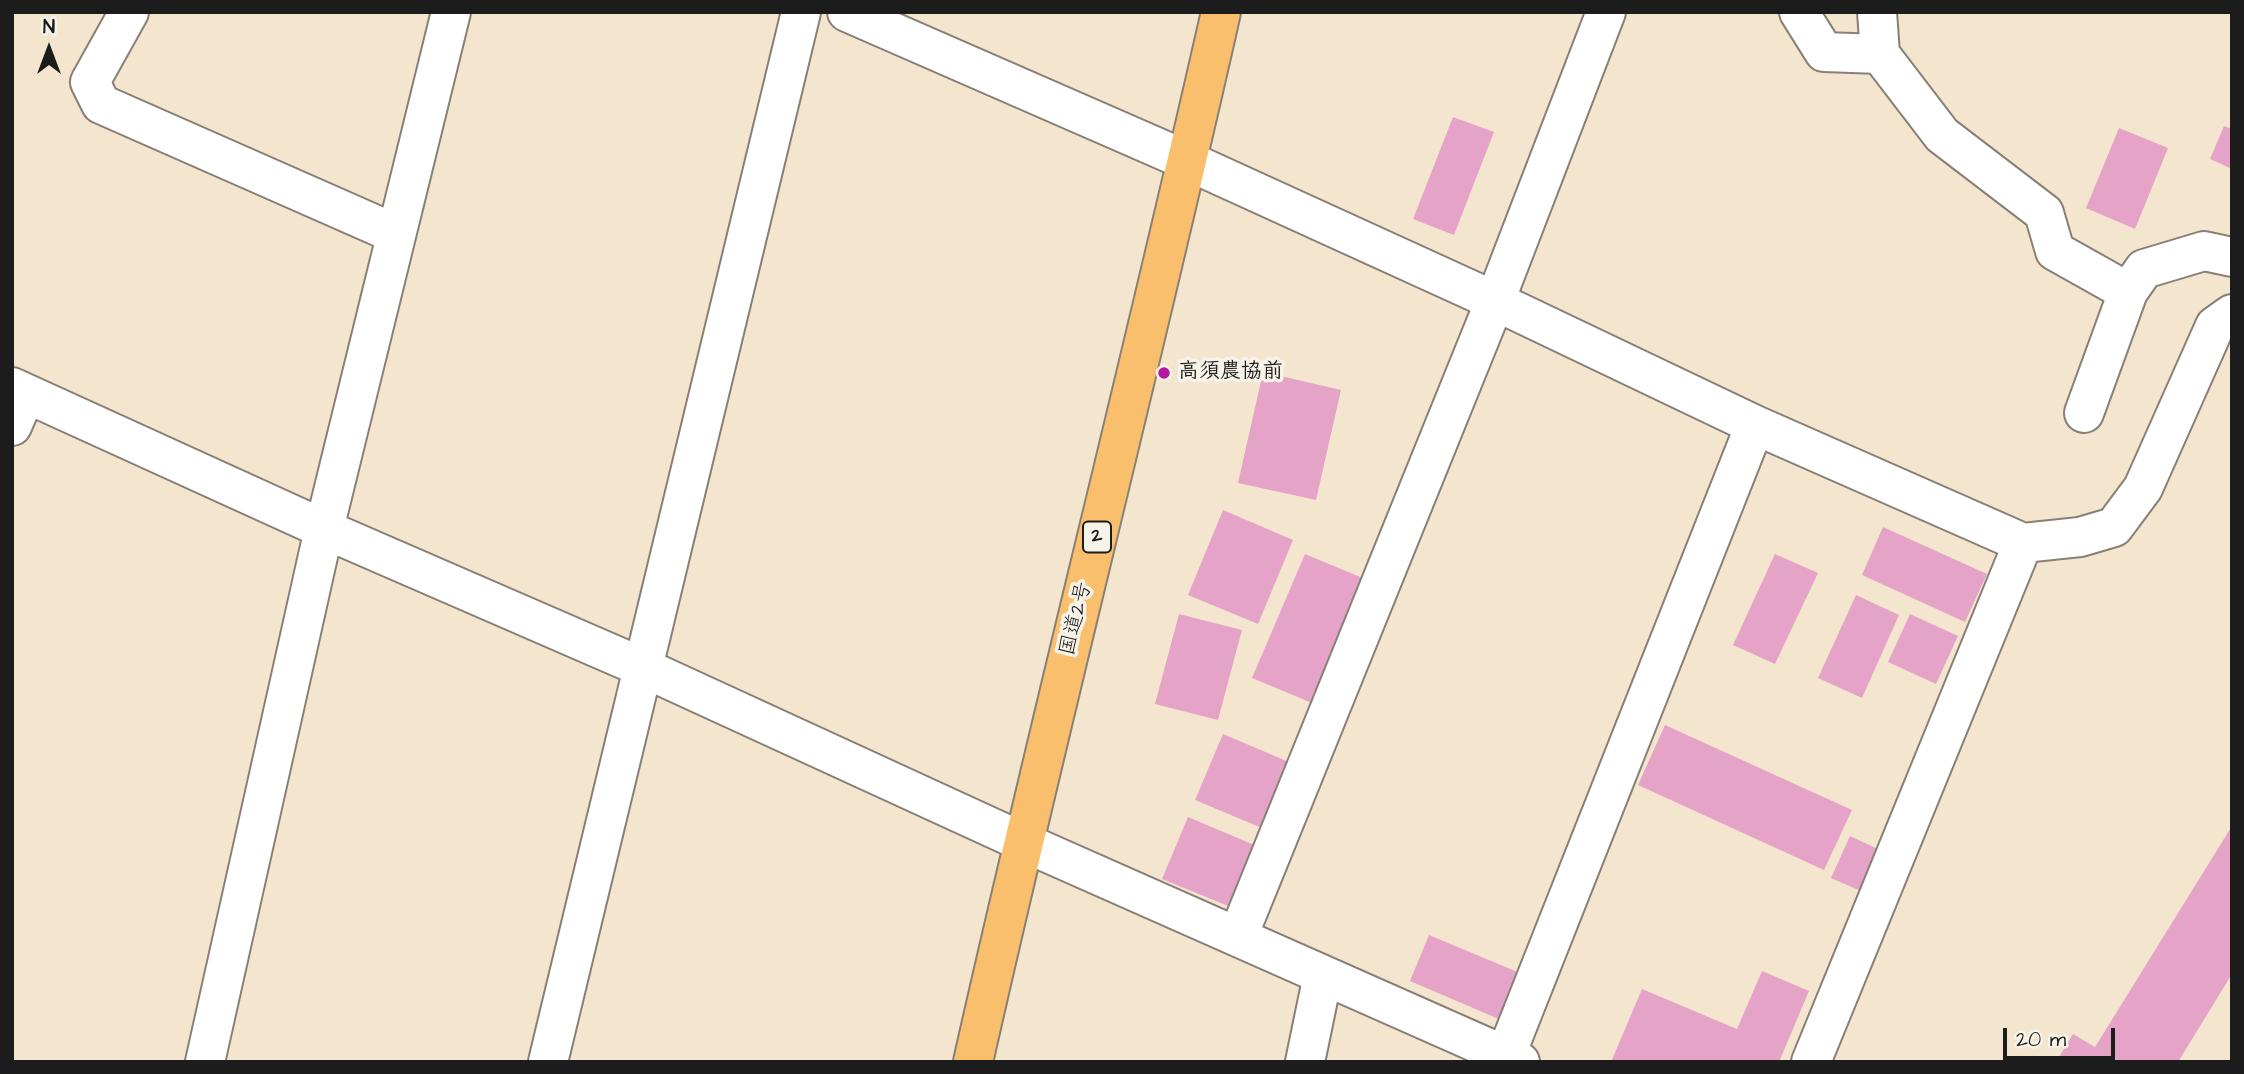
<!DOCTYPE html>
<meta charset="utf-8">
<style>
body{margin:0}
#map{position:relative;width:2244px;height:1074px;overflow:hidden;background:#f4e5cf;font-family:"Architects Daughter",sans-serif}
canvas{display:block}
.frame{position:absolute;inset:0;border:14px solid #1c1c1c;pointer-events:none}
.north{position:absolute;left:14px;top:14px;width:70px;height:70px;-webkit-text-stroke:5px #f7f3e8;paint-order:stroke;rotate:0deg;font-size:19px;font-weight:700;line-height:28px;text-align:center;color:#1c1c1c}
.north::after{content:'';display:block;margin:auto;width:24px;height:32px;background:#1c1c1c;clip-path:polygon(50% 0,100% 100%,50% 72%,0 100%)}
.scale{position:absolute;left:2003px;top:1028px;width:112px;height:32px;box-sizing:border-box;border:4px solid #1c1c1c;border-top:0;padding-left:9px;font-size:21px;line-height:24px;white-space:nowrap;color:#1c1c1c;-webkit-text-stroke:5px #f7f3e8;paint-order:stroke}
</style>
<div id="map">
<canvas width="2244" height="1074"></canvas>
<div class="frame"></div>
<div class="north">N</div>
<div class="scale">20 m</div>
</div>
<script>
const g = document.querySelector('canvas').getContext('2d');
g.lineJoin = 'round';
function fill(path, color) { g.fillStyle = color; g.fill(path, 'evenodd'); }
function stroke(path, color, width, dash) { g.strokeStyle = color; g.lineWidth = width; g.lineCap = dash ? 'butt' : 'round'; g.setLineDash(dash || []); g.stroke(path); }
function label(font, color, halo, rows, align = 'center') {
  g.font = font + ' "Architects Daughter","Klee One",sans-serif'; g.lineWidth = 7; g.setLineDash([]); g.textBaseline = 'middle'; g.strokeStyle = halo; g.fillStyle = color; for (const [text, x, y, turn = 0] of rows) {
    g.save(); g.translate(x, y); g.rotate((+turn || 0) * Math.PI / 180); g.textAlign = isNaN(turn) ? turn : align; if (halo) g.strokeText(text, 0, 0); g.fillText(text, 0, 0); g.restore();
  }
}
fill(new Path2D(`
 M1453 117 1494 132 1454 235 1413 219Z
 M2224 126 2232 129V169L2210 159Z
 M2119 128 2168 148 2135 229 2086 208Z
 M1263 372 1341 390 1316 500 1238 483Z
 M1223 510 1293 540 1258 624 1188 595Z
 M1883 527 1987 574 1965 622 1862 575Z
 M1305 554 1365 579 1312 703 1252 678Z
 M1775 554 1818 573 1775 664 1733 645Z
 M1856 595 1899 615 1862 698 1818 678Z
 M1179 614 1242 630 1218 720 1155 704Z
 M1910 614 1958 636 1936 684 1888 662Z
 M1665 725 1852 810 1824 870 1638 785Z
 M1223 734 1296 765 1269 831 1195 800Z
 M1188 817 1259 847 1233 908 1162 879Z
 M2232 826V974L2178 1062H2056L2073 1034 2095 1047Z
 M1850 836 1889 854 1870 895 1831 878Z
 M1429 935 1520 973 1501 1020 1410 981Z
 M1762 971 1809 991 1779 1062H1611L1642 989 1737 1029Z`), '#e5a4c7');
const minor = new Path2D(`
 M129 12 90 82 101 104 396 234
 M847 12 1188 161 1495 301 1755 425 2023 543 2080 537 2114 527 2143 488 2215 326 2232 314
 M1799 12 1824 52 1880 54 1942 135 2044 213 2055 251 2128 292
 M1877 12 1880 54
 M12 387 324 529 644 668 1023 842 1520 1062
 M2084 413 2128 292 2144 269 2204 251 2232 257
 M12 426 26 394
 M1238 936 1495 301 1606 12
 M205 1062 324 529 451 12
 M548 1062 801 12
 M1305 1062 1323 975
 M1503 1062 1755 425
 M1811 1062 2023 543`);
const highway = new Path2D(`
 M973 1062C1052 711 1142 363 1221 12`);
stroke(minor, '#888076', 42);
stroke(highway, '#888076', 42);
stroke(minor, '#fff', 38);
stroke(highway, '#f9bf6d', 38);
stroke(new Path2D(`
 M2231 1062 2232 1061`), '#1c1c1c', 5, [10, 5]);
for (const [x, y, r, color] of [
 [1164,373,7,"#b5179e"]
]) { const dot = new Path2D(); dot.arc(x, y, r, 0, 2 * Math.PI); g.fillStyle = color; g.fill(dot); stroke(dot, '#f7f3e8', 2.5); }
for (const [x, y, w] of [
 [1097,537,28]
]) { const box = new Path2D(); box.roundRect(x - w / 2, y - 15.5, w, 31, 5); g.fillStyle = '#f7f3e8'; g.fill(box); stroke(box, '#1c1c1c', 2); }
label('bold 19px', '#1c1c1c', null, [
 ["2",1097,537]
]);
label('bold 21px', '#1c1c1c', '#f7f3e8', [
 ["高須農協前",1178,373]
], 'left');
label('21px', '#1c1c1c', '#f7f3e8', [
 ["国道2号",1077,619,-76]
]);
</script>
